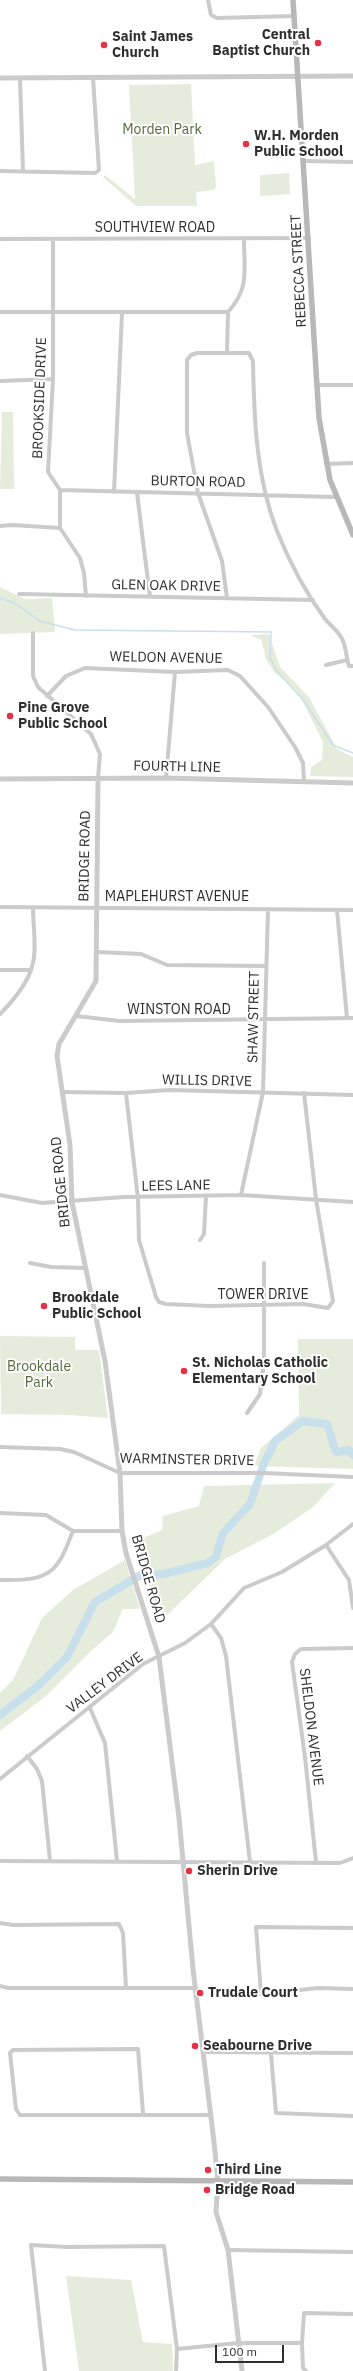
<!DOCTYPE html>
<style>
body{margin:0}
#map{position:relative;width:353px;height:2371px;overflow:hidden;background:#fff;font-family:"IBM Plex Sans",sans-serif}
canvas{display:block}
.scale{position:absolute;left:215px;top:2345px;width:69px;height:18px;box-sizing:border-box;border:2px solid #2e2e2e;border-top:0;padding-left:5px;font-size:12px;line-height:14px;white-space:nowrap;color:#2e2e2e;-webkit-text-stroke:3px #fff;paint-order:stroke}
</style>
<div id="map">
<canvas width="353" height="2371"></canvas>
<div class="scale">100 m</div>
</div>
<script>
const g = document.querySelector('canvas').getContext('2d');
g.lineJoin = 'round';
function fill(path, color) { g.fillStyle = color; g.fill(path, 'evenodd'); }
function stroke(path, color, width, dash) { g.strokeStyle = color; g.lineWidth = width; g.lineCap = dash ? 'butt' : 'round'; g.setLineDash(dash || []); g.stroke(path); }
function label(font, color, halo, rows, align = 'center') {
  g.font = font + ' "IBM Plex Sans",sans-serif'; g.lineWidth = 4; g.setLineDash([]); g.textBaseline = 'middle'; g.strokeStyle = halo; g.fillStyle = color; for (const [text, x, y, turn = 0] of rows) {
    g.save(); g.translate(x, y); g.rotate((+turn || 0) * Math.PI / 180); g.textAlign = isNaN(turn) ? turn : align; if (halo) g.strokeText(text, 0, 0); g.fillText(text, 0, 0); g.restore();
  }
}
fill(new Path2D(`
 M191 84 195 165 214 161 216 187 214 190 196 192 197 206H136L103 177 105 175 135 199 129 85Z
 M289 173 290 194 260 196V175Z
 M2 412H13L14 489H0Z
 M0 587 25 599 52 598 55 632 0 634Z
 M269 634 280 667 309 697 337 749 353 757V777L310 776 311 767 322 760 323 742 305 706 296 690 274 672 266 659 261 639 253 637 252 635Z
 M0 1336 75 1337V1350H99L108 1418 70 1415 1 1414Z
 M298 1339H353V1469L254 1466 261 1448 299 1415Z
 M335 1483 313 1507 275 1533 225 1559 161 1621 134 1542 162 1530 163 1516 199 1506 204 1486Z
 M125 1560 140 1609H123L113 1632 91 1651 45 1697 0 1731V1693L13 1680 42 1618 73 1590Z
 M66 2276 131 2280 143 2342 172 2344 173 2371H79Z`), '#e5ecdc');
stroke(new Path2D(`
 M0 598 14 603 40 621 75 630 271 632 270 657 276 670 304 701 333 745 353 753`), '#c8dfec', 1.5);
stroke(new Path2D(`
 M0 1715 39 1685 67 1657 95 1602 139 1576 163 1574 208 1563 216 1557 223 1533 250 1504 263 1466 275 1441 303 1421 327 1424 336 1452 349 1450 353 1455`), '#c8dfec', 8);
stroke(new Path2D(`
 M208 0 211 15 217 18 295 16
 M20 78 23 171
 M304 161 353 162
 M0 171 95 173 99 170 93 78
 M0 239 309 238
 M53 239V379L48 472 60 490V528L80 558 84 573 86 596
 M0 312H228
 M227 353 228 312C250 288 244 270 244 239
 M0 381 53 379
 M318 385H353
 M326 464 353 463
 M60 490 335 497
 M114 492 122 313
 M137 493 150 597
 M0 526 12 525 60 528
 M19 594 313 600
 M227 598 222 561 198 493 187 433V360L191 355 197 353H249L253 361C254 418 256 477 277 531 289 561 306 593 325 619 330 625 337 630 341 637 346 644 346 657 349 666H353
 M33 633V676L38 687 91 734 100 754 98 778
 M326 665 347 660
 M47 696 66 676 85 668 175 672 228 670 240 676 268 707 295 747 303 763 304 782
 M166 778 175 672
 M0 907 353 910
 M337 910 347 1018
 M97 952 141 954 167 965 266 966
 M0 970H31
 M0 1014C14 1000 32 978 34 957 36 941 33 924 33 908
 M76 1016 120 1021 353 1018
 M62 1092 126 1093 169 1090 353 1095
 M126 1093 138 1199 139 1240 156 1297 159 1302 166 1304 209 1306 303 1304 328 1308 333 1301 316 1199 304 1093
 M0 1195 42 1203 124 1197 241 1195 353 1202
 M241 1195 263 1092 268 909
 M200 1240 204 1234 206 1197
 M30 1263 51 1267 86 1268
 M247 1413 260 1394 264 1362V1263
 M0 1447 60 1449 74 1452 120 1473H264L353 1477
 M0 1513 46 1515 73 1531H122
 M326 1545 349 1580 353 1608
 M0 1580C19 1580 46 1582 58 1563 65 1554 68 1542 73 1531
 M211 1624 221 1638 226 1656 250 1862
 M90 1708 105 1743 117 1861
 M27 1756 37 1769 42 1781 50 1861
 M0 1779 143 1664 185 1643 211 1624 244 1588 282 1572 326 1545 353 1524
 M0 1861 340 1863 353 1858
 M316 1862 305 1757 292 1662 295 1654 301 1649 353 1648
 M0 1923 13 1925 119 1924 123 1933 126 1988
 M353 1928 256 1927 261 1994 318 1988 353 1989
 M0 1986 8 1988H195
 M204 2052 353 2053
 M271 2054 276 2113 353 2116
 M143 2113 138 2049 13 2050 10 2053 16 2109 20 2115H210
 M228 2250 353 2252
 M302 2343 303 2368 306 2371
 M177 2349 238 2343H302L304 2313 353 2314
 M45 2371 31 2245 67 2247 164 2246 177 2349 176 2371`), '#cbcbcb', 4);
stroke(new Path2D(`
 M0 78 353 76
 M98 778 96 981 59 1044 57 1056 70 1145 72 1202 105 1361 120 1473 122 1531 126 1553 159 1657 179 1818 193 1969 214 2142 218 2181 216 2212 228 2250 242 2371
 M0 779 166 778 353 783`), '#cbcbcb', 5);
stroke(new Path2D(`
 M293 0 319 418 330 480 353 535
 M0 2179 353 2182`), '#b8b8b8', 5.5);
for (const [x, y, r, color] of [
 [318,43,4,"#e53046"],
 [104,45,4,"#e53046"],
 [246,144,4,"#e53046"],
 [10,716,4,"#e53046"],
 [44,1306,4,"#e53046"],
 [184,1371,4,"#e53046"],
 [189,1871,4,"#e53046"],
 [200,1993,4,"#e53046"],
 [195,2046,4,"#e53046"],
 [208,2170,4,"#e53046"],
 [207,2190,4,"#e53046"]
]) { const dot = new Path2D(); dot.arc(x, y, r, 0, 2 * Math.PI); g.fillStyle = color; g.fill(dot); stroke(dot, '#fff', 1.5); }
label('bold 14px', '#2e2e2e', '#fff', [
 ["Central",310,35,"right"],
 ["Baptist Church",310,51,"right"],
 ["Saint James",112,37],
 ["Church",112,53],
 ["W.H. Morden",254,136],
 ["Public School",254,152],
 ["Pine Grove",18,708],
 ["Public School",18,724],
 ["Brookdale",52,1298],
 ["Public School",52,1314],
 ["St. Nicholas Catholic",192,1363],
 ["Elementary School",192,1379],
 ["Sherin Drive",197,1871],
 ["Trudale Court",208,1993],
 ["Seabourne Drive",203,2046],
 ["Third Line",216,2170],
 ["Bridge Road",215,2190]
], 'left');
label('14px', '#536a3b', '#fff', [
 ["Morden Park",162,130],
 ["Brookdale",39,1367],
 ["Park",39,1383]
]);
label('14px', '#2e2e2e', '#fff', [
 ["SOUTHVIEW ROAD",155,228],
 ["REBECCA STREET",299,271,-93],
 ["BROOKSIDE DRIVE",40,398,-88],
 ["BURTON ROAD",198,482,1],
 ["GLEN OAK DRIVE",166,586,1],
 ["WELDON AVENUE",166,658,1],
 ["FOURTH LINE",177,767,1],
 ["BRIDGE ROAD",85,856,-89],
 ["MAPLEHURST AVENUE",177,897],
 ["WINSTON ROAD",179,1010],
 ["SHAW STREET",254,1017,-89],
 ["WILLIS DRIVE",207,1081,1],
 ["BRIDGE ROAD",61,1182,-96],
 ["LEES LANE",176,1186,-1],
 ["TOWER DRIVE",263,1295],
 ["WARMINSTER DRIVE",187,1460,1],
 ["BRIDGE ROAD",148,1579,74],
 ["VALLEY DRIVE",105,1683,-37],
 ["SHELDON AVENUE",311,1727,83]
]);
</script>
